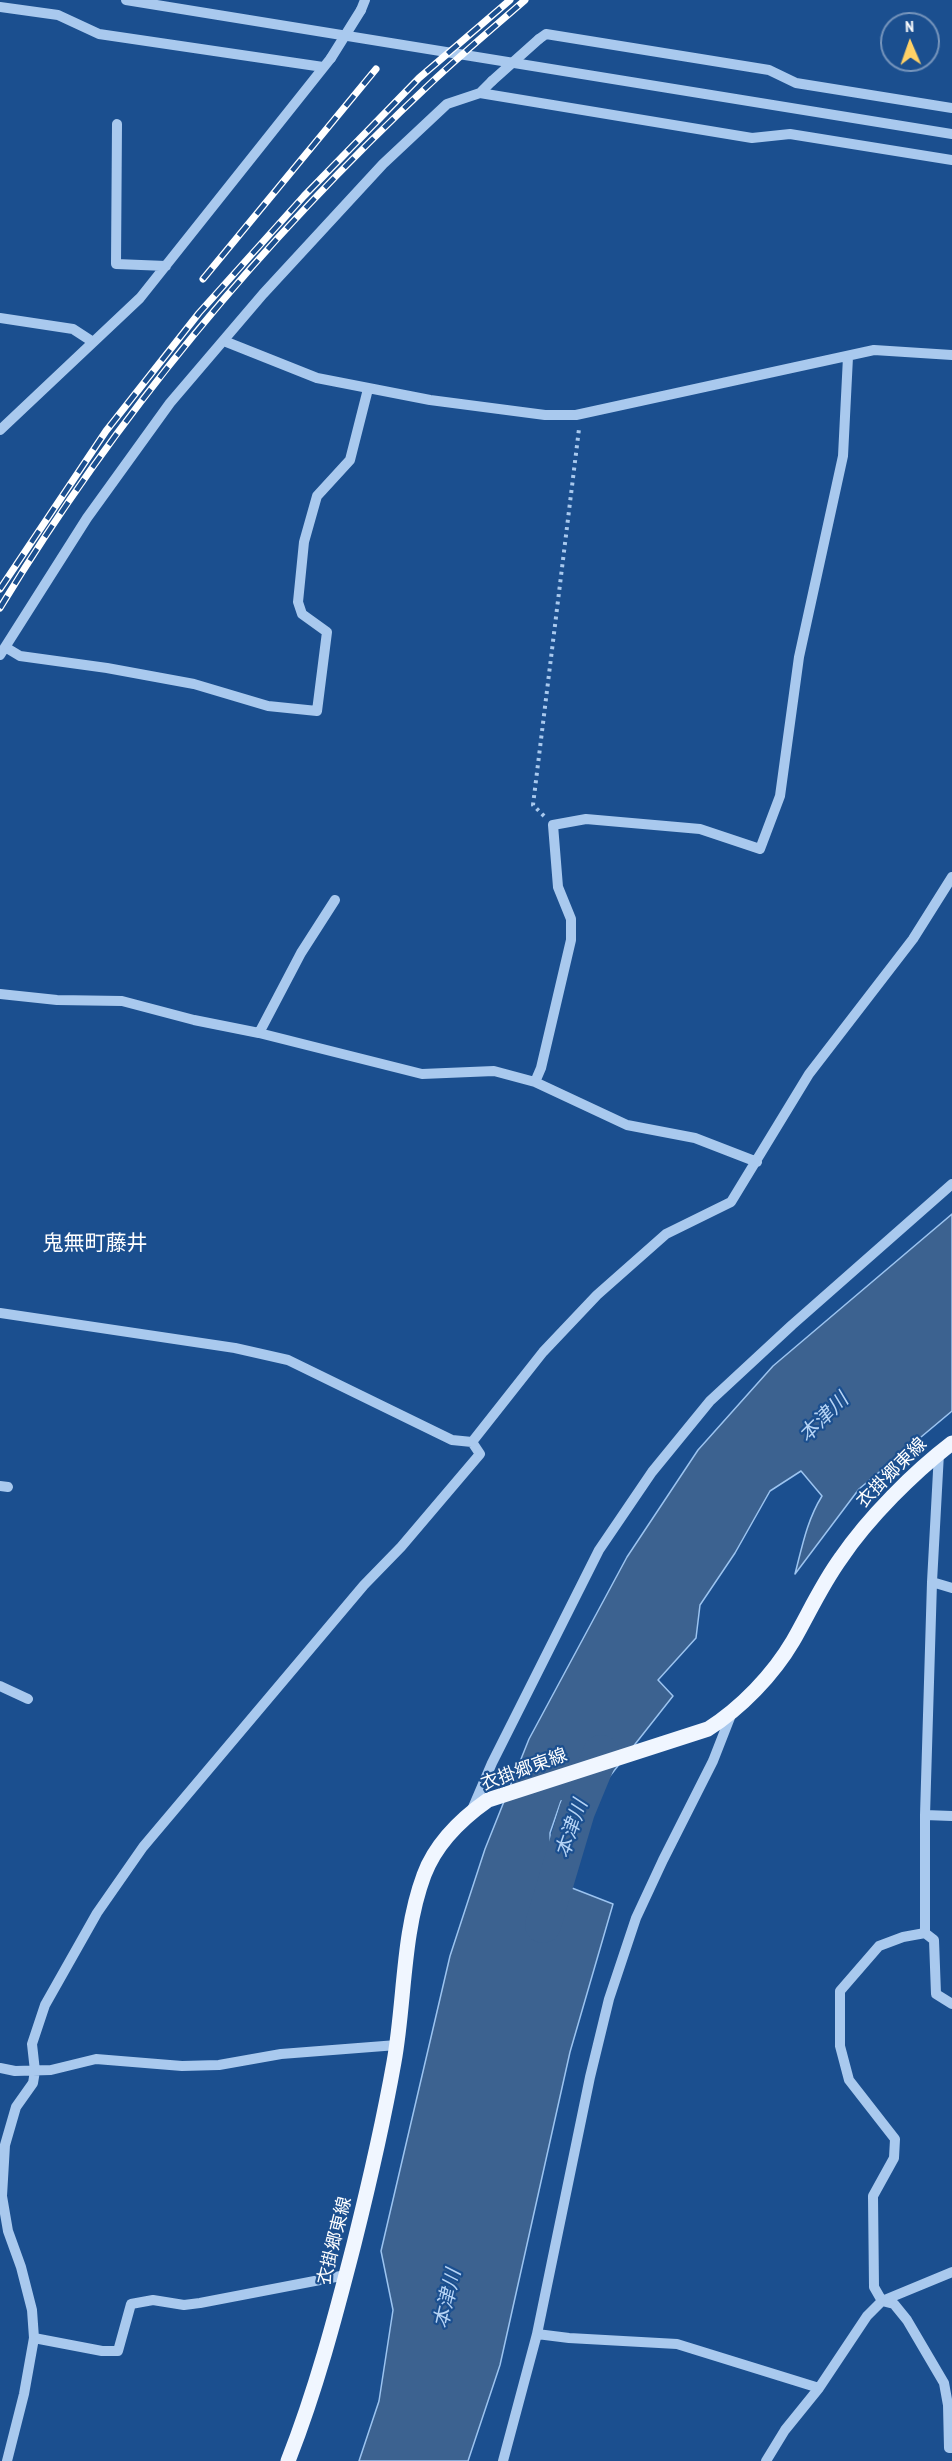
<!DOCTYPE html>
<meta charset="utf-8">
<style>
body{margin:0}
#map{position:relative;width:952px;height:2461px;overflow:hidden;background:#1b4f8f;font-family:"PT Sans Narrow",sans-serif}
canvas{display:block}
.north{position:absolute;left:880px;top:12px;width:60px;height:60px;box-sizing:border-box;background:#1b4f8f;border:2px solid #7695bc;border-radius:50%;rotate:358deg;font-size:16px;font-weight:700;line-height:24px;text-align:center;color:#fff}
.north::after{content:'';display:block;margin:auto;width:21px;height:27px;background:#ffd166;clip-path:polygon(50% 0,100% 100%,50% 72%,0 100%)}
</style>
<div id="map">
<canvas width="952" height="2461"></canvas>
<div class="north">N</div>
</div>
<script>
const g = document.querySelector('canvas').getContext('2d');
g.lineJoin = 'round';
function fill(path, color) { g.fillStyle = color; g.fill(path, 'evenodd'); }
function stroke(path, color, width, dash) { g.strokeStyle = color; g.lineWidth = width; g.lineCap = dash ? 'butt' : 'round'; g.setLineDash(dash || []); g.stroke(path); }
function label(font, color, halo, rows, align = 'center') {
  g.font = font + ' "PT Sans Narrow","Noto Sans JP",sans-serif'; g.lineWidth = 4.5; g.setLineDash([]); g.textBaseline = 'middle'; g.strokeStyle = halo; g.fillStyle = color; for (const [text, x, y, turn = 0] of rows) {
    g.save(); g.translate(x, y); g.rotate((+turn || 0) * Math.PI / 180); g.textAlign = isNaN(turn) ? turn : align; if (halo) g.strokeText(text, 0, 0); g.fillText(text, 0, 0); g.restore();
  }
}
const water = new Path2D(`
 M952 1214V1411L859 1489 795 1574C802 1547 807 1520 822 1496L801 1471 770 1491 735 1553 700 1605 696 1638 658 1680 673 1696 595 1795 561 1801 550 1833 551 1873 572 1888 613 1904 570 2052 500 2365 468 2461H359L379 2401 393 2310 381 2251 450 1956 485 1849 529 1739 627 1557 698 1450 773 1366Z`);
fill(water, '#3c6290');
stroke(water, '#9cc4f0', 1.5);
stroke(new Path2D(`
 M543 1925 577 1811 601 1753`), '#3c6290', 36);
stroke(new Path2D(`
 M544 816 533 805 579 429`), '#a9c9ee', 4, [3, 4.5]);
stroke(new Path2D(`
 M126 0 952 134
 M0 7 58 15 99 34 323 67
 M361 10 365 0
 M539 39 546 34 769 70 796 83 952 108
 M480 93 752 138 790 134 952 160
 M117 124 116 264 166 266
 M0 318 73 329 93 342
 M224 341 317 378 430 400 545 415H576L874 350 952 355
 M0 430 140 298 331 58
 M5 647 20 656 107 668 194 684 268 706 317 711 327 632 302 614 298 602 304 542 317 496 350 460 368 389
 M0 655 87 518 170 403 263 294 383 164 447 104 480 93 492 81
 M0 994 57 1000 122 1001 194 1020 259 1033 422 1074 494 1071 535 1082 627 1125 695 1138 757 1162
 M259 1033 301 953 335 900
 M535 1082 541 1068 571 940V919L558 887 553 825 586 819 700 829 760 849 780 796 799 657 843 456 848 357
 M0 1313 235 1348 288 1360 452 1440 472 1442 543 1352 597 1295 666 1234 731 1202 809 1074 913 939 952 877
 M939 1453 932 1582 925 1815V1933L903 1937 879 1946 840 1991V2046L849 2080 895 2139 894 2158 873 2196 874 2287 882 2301 894 2304 907 2320 944 2383 948 2405 949 2448H952
 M0 1486 8 1487
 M932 1582 952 1588
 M0 1686 28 1699
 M471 1812 492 1763 599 1550 652 1472 710 1401 792 1325 952 1184
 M925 1815 952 1816
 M925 1933 934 1940 936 1994 952 2004
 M0 2068 15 2071 51 2070 96 2059 182 2066 219 2065 281 2054 397 2045
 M537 2334 569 2338 677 2344 819 2388
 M34 2338 102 2351H118L131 2304 153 2300 184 2305 200 2303 346 2275
 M7 2461 24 2394 34 2338 32 2310 21 2267 8 2231 2 2196 5 2145 16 2107 33 2083 35 2071 32 2044 45 2005 97 1913 143 1847 364 1585 401 1547 480 1454 472 1442
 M503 2461 537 2334 590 2077 609 1999 636 1918 663 1860 713 1761 731 1715
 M766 2461 785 2430 819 2388 867 2316 882 2301 952 2272`), '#a9c9ee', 10);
stroke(new Path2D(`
 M288 2461C316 2390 335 2318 354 2244 369 2184 383 2124 394 2062 405 2001 402 1934 424 1875 436 1843 461 1819 488 1800L708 1729C741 1708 773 1675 793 1641 809 1613 822 1584 841 1558 868 1518 914 1472 952 1443`), '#f0f6ff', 15);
const rail = new Path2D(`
 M203 279 376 69
 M0 589 106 431 199 313 304 196 419 78 510 0
 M0 608C118 413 267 236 433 81 463 53 494 27 525 0`);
stroke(rail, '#fff', 7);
stroke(rail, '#1b4f8f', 4.5, [14]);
stroke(new Path2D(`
 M331 58 361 10
 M492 81 539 39`), '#a9c9ee', 10);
label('18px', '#fff', '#1b4f8f', [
 ["衣掛郷東線",892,1473,-45],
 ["衣掛郷東線",524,1770,-20],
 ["衣掛郷東線",335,2241,-76]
]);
label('italic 20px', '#b5d3f5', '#1b4f8f', [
 ["本津川",824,1418,-45],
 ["本津川",572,1829,-71],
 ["本津川",448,2299,-77]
]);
label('21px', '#fff', '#1b4f8f', [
 ["鬼無町藤井",95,1244]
]);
</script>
